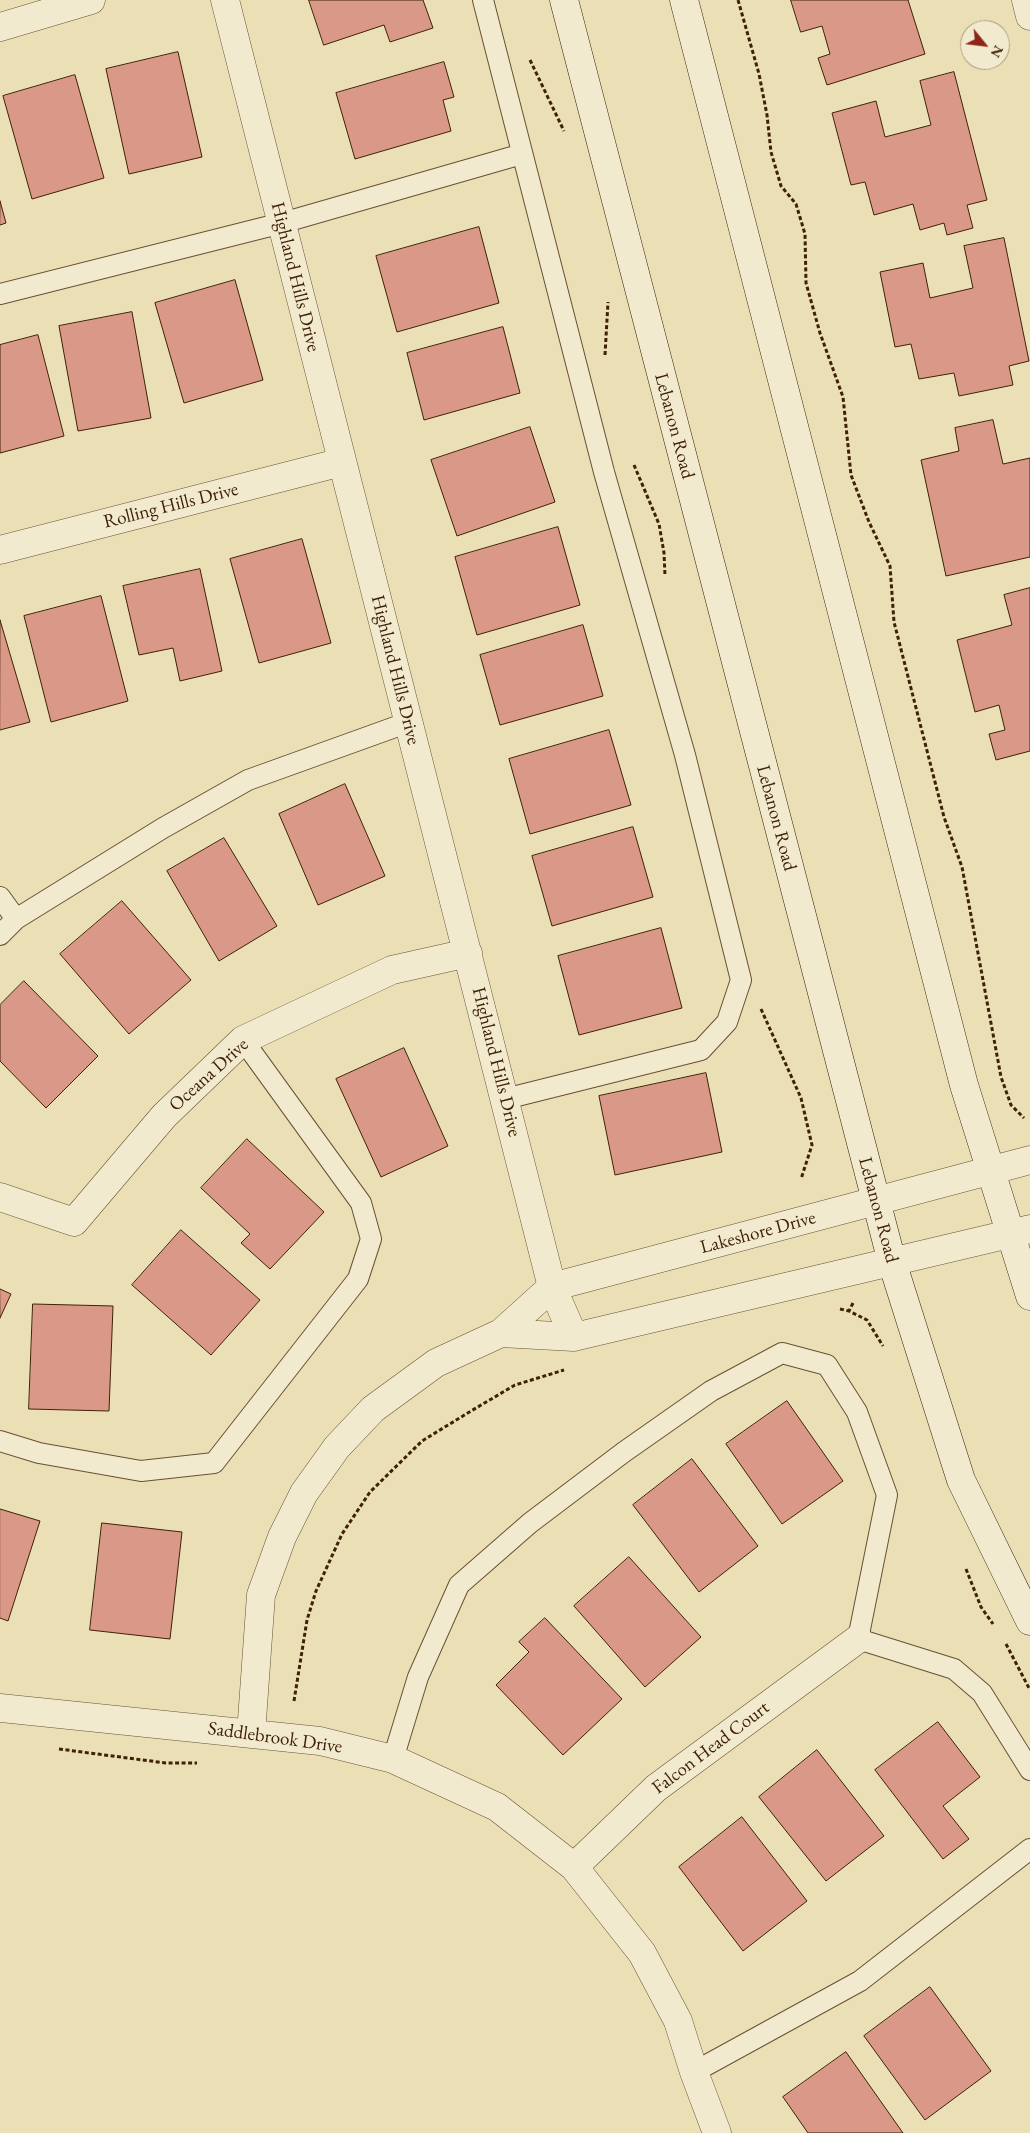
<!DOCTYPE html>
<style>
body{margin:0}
#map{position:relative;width:1030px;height:2133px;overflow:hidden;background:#ebdfb5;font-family:"EB Garamond",serif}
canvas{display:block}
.north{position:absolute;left:960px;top:20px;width:50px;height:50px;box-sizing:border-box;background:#f2eacf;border:1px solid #aa9a7f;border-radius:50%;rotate:119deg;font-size:14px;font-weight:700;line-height:20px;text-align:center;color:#3f2107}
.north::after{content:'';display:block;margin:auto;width:18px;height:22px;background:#8f2418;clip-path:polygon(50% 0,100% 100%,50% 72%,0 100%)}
</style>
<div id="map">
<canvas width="1030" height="2133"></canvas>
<div class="north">N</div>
</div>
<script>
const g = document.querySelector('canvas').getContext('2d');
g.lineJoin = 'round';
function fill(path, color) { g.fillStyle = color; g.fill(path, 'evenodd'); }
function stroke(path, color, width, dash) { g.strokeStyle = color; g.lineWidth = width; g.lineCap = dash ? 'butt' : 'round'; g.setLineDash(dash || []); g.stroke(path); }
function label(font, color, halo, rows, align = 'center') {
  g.font = font + ' "EB Garamond",serif'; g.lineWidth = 5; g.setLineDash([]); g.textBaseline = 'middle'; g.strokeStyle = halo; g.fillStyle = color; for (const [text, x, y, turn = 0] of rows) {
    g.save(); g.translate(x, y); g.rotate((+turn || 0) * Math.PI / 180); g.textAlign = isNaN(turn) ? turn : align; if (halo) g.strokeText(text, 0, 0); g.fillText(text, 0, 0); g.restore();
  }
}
const building = new Path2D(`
 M309 0H423L433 28 390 42 384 25 324 45Z
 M791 0H908L925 54 827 85 818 58 830 54 822 26 801 32Z
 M178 52 202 157 129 174 106 69Z
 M444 62 454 97 443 100 451 131 355 159 336 93Z
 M954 72 987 200 967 205 973 228 947 235 944 223 920 230 913 204 874 215 865 182 851 185 832 113 876 101 885 137 931 125 920 81Z
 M75 75 104 178 32 199 3 96Z
 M0 201 6 223 0 225Z
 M479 227 499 303 397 332 376 256Z
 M1004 238 1029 361 1009 366 1013 385 959 396 954 373 919 379 911 344 895 347 880 272 923 263 930 298 973 288 964 246Z
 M235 280 263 380 184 403 155 303Z
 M132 312 151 418 78 431 59 326Z
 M503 327 520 393 424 420 407 353Z
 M38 335 64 436 0 453V345Z
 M993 420 1003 464 1030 458V557L946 576 921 460 959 451 955 428Z
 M530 427 555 502 457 536 431 460Z
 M558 527 580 605 477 635 455 557Z
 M302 539 331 643 259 663 230 559Z
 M200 569 222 671 180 681 173 648 139 655 123 586Z
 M1030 588V751L996 760 989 734 1005 730 999 705 975 712 957 640 1012 625 1004 595Z
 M101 596 128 701 51 722 24 616Z
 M0 620 30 722 0 730Z
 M583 625 603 696 500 725 480 655Z
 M609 730 631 805 530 834 509 759Z
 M345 784 385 876 318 905 279 814Z
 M633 827 653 897 552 926 532 856Z
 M224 838 277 926 219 961 167 871Z
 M122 901 191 980 129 1034 60 954Z
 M661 928 682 1008 579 1035 558 956Z
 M24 981 98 1056 46 1108 0 1061V1005Z
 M404 1048 448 1146 381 1177 336 1079Z
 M706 1073 722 1152 615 1175 599 1096Z
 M247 1139 324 1212 270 1269 241 1243 250 1234 201 1188Z
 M181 1230 260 1300 211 1355 132 1285Z
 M0 1289 11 1294 0 1318Z
 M33 1304 113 1306 109 1411 29 1409Z
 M787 1401 843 1481 782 1524 726 1444Z
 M692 1459 758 1546 699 1592 633 1505Z
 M0 1509 40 1521 8 1621 0 1618Z
 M102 1523 182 1532 170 1639 90 1630Z
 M629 1557 701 1637 645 1687 574 1606Z
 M545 1618 622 1699 563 1755 496 1685 529 1652 519 1642Z
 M938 1722 980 1777 943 1806 969 1839 943 1859 875 1770Z
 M817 1750 884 1836 826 1881 759 1797Z
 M742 1817 807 1901 743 1951 679 1867Z
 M930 1987 991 2071 925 2120 864 2036Z
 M846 2052 903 2133H808L783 2097Z`);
fill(building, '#d99888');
stroke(building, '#3f2107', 1);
const lane = new Path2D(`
 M483 0 604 472 685 755 741 980 727 1022 701 1050 505 1099
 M0 294 282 223 522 154
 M0 897 16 919 0 935
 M16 919 163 828 248 780 409 722
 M0 1441 39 1453 141 1471 214 1463 358 1279 371 1239 361 1203 243 1040
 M393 1759 418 1677 459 1585 530 1523 624 1452 711 1391 782 1353 827 1365 857 1412 887 1495 858 1639 954 1669 982 1693 1030 1770
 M694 2072 860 1981 1030 1849`);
const street = new Path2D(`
 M225 0 552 1287 574 1337
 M1026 0 1030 16
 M0 27 91 0
 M0 550 342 462
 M0 1197 74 1222 164 1116 243 1040 392 970 468 953
 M501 1333 574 1337 1030 1229
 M0 1708 320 1741 393 1759 497 1807 574 1867 642 1953 678 2021 694 2072 717 2133
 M251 1734 261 1595 282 1537 304 1493 337 1447 373 1409 436 1363 501 1333 552 1287 1030 1160
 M574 1867 656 1788 858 1639`);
const secondary = new Path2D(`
 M564 0 892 1262 961 1480 1030 1621
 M684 0 964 1085 1030 1296`);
stroke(lane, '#6a5032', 22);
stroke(street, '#6a5032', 29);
stroke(secondary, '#3f2107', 29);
stroke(new Path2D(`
 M738 0 759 74 767 115 771 152 781 186 796 204 805 234 806 283 820 333 843 397 851 475 869 522 890 566 894 622 944 817 962 867 1001 1077 1011 1105 1024 1118
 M530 60 564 131
 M605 355 608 302
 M634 465 659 524 664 553 665 576
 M761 1009 801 1098 812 1145 801 1179
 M853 1303 849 1311 867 1320 883 1346
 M840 1309 849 1311
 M966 1569 981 1607 993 1624
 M1006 1644 1030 1690
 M294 1701 307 1620 316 1591 342 1534 370 1492 422 1441 471 1411 515 1385 564 1370
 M59 1749 166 1763H197`), '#3f2107', 3, [4, 2.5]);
stroke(lane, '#f2eacf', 20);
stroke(street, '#f2eacf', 28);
stroke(secondary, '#f2eacf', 28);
label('19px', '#3f2107', '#f2eacf', [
 ["Highland Hills Drive",295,277,76],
 ["Lebanon Road",674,426,75],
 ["Rolling Hills Drive",171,506,-14],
 ["Highland Hills Drive",395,670,76],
 ["Lebanon Road",776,818,75],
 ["Highland Hills Drive",496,1062,76],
 ["Oceana Drive",209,1075,-42],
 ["Lebanon Road",878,1210,75],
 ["Lakeshore Drive",758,1233,-15],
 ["Saddlebrook Drive",275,1738,8],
 ["Falcon Head Court",711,1748,-37]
]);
</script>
